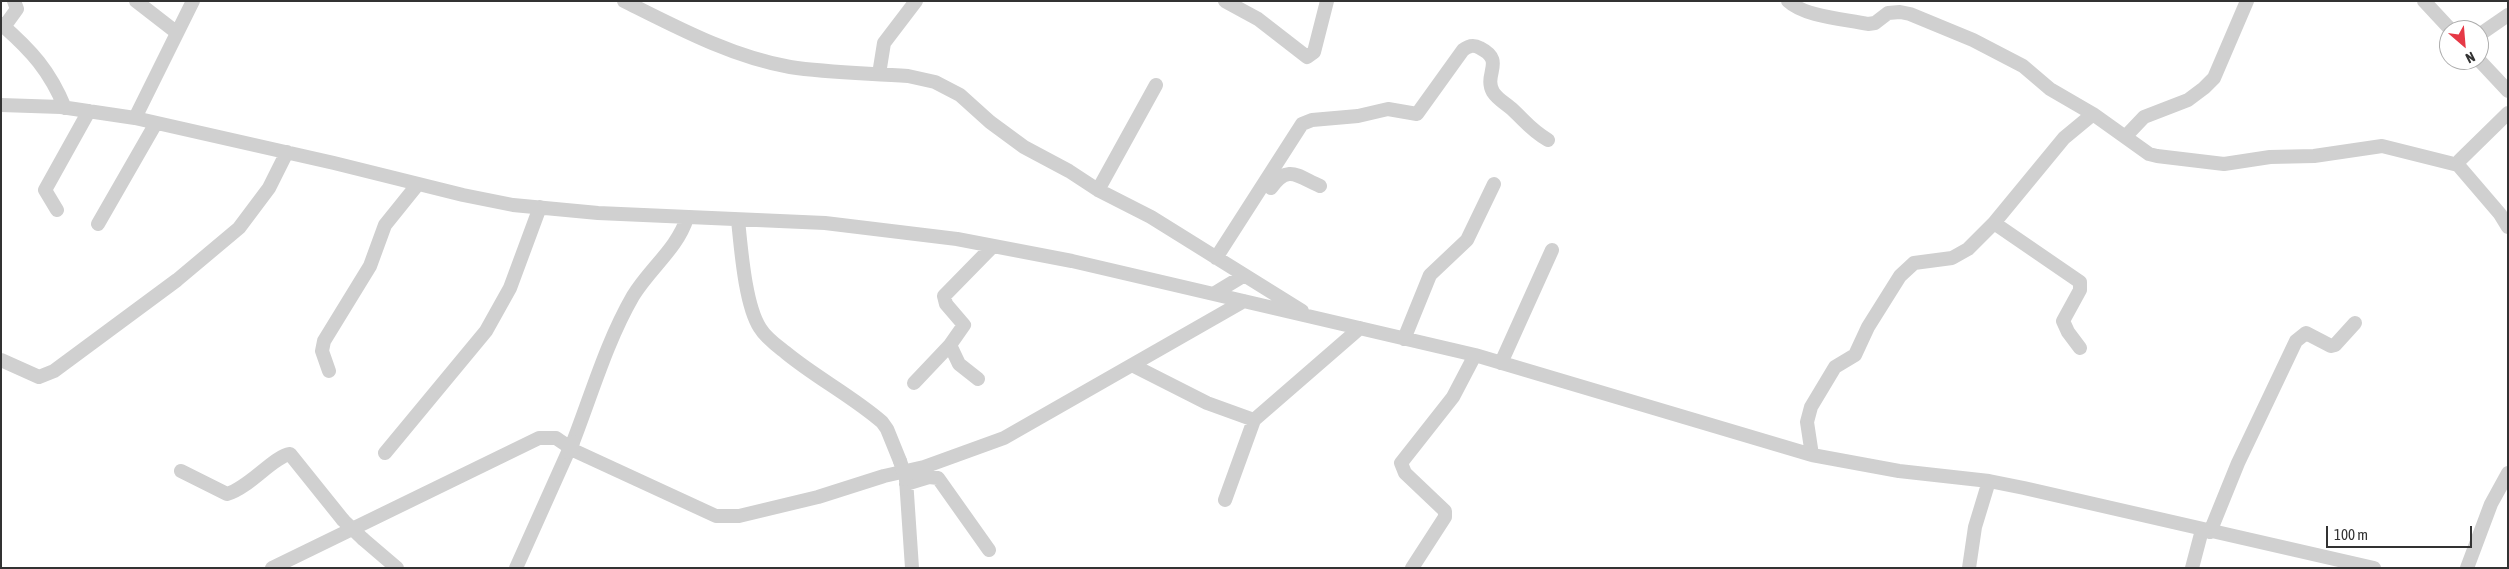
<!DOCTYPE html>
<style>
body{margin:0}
#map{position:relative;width:2509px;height:569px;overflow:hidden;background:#fff;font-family:"Asap Condensed",sans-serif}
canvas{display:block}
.frame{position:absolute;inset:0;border:2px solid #333;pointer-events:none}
.north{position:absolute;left:2439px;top:20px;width:50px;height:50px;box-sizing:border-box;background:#fff;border:1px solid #adadad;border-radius:50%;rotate:153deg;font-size:14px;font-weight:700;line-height:20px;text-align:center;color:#333}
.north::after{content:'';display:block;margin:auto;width:18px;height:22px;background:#e63946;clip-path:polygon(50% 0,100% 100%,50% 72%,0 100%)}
.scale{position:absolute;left:2326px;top:526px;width:146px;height:22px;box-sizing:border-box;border:2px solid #333;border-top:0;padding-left:6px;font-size:15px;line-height:18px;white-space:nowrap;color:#333;-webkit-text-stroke:4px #fff;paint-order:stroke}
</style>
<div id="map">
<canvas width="2509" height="569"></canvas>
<div class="frame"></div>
<div class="north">N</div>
<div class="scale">100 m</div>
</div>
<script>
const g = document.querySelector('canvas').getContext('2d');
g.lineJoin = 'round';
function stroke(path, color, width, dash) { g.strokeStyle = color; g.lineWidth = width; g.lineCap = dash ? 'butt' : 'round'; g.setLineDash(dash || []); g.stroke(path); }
stroke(new Path2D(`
 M136 1 176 32
 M624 1C676 27 732 57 790 67 829 73 869 73 908 76L935 82 960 95 990 122 1024 147 1069 171 1098 190 1151 217 1302 311
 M1225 1 1258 19 1307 57 1314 52 1327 1
 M1788 1C1805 17 1845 19 1868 24L1875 23 1888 13 1900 12 1910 14 1973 40 2023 66 2050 89 2093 114 2149 154 2157 156 2224 164 2270 157 2314 156 2382 146 2458 165
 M2424 1 2451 30
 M1 24C31 50 50 71 65 108
 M4 27 17 9 14 1
 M2479 35 2508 15
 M2479 60 2508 91
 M879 74 884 43 916 1
 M1 105 61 107 135 118 334 163 463 195 513 205 598 213 825 223 957 239 1072 261 1475 355 1812 455 1899 471 1989 481 2024 488 2374 568
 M2508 113 2460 160 2458 165 2500 214 2508 227
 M135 118 193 1
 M2125 137 2144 117 2188 100 2204 88 2214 78 2247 1
 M1271 188C1288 164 1297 176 1320 186
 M1098 190 1156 85
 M57 210 45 190 89 111
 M738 220C741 248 745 305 760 328 766 338 776 345 785 352 815 377 852 396 882 422L887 429 900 461
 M1994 223 2080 282V290L2063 321 2068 332 2080 348
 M98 224 156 123
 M1216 258 1302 124 1312 120 1358 116 1388 109 1417 114 1463 50C1468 46 1473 44 1480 48 1506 61 1483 74 1493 92 1498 100 1507 104 1513 110 1527 123 1531 130 1548 140
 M1215 293 1243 276
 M1404 339 1430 275 1467 240 1494 184
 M950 345 959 364 978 379
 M1 360 39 377 54 371 177 280 239 228 269 188 287 152
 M1501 363 1552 250
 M1132 365 1207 403 1254 420 1360 328
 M329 371 322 351 324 341 370 266 385 225 418 184
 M914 383 950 345 964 325 946 304 944 296 993 246
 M573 442C592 393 607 341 633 296 650 268 677 249 687 218
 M385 453 486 331 510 288 540 207
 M1812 455 1807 422 1811 407 1835 367 1855 355 1868 327 1900 276 1914 263 1952 258 1968 249 1994 223 2064 138 2093 114
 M181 471 227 494C249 488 274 456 290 454L343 520
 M906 479 912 568
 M906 484 929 477 938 478 989 550
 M1225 500 1254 420
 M2210 532 2238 463 2296 341 2306 333 2331 346 2335 345 2355 323
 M363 539 397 568
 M272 568 539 438H556L575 451 716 516H739L818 497 884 476 924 467 1004 438 1244 301
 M516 568 568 452
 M1412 568 1445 517V511L1405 473 1401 463 1453 397 1475 355
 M1969 568 1975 527 1989 481
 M2192 568 2202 530
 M2467 568 2491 504 2508 473`), '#d0d0d0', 14);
stroke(new Path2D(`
 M568 452 573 442
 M900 461 906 479
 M343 520 363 539`), '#d0d0d0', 14);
</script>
